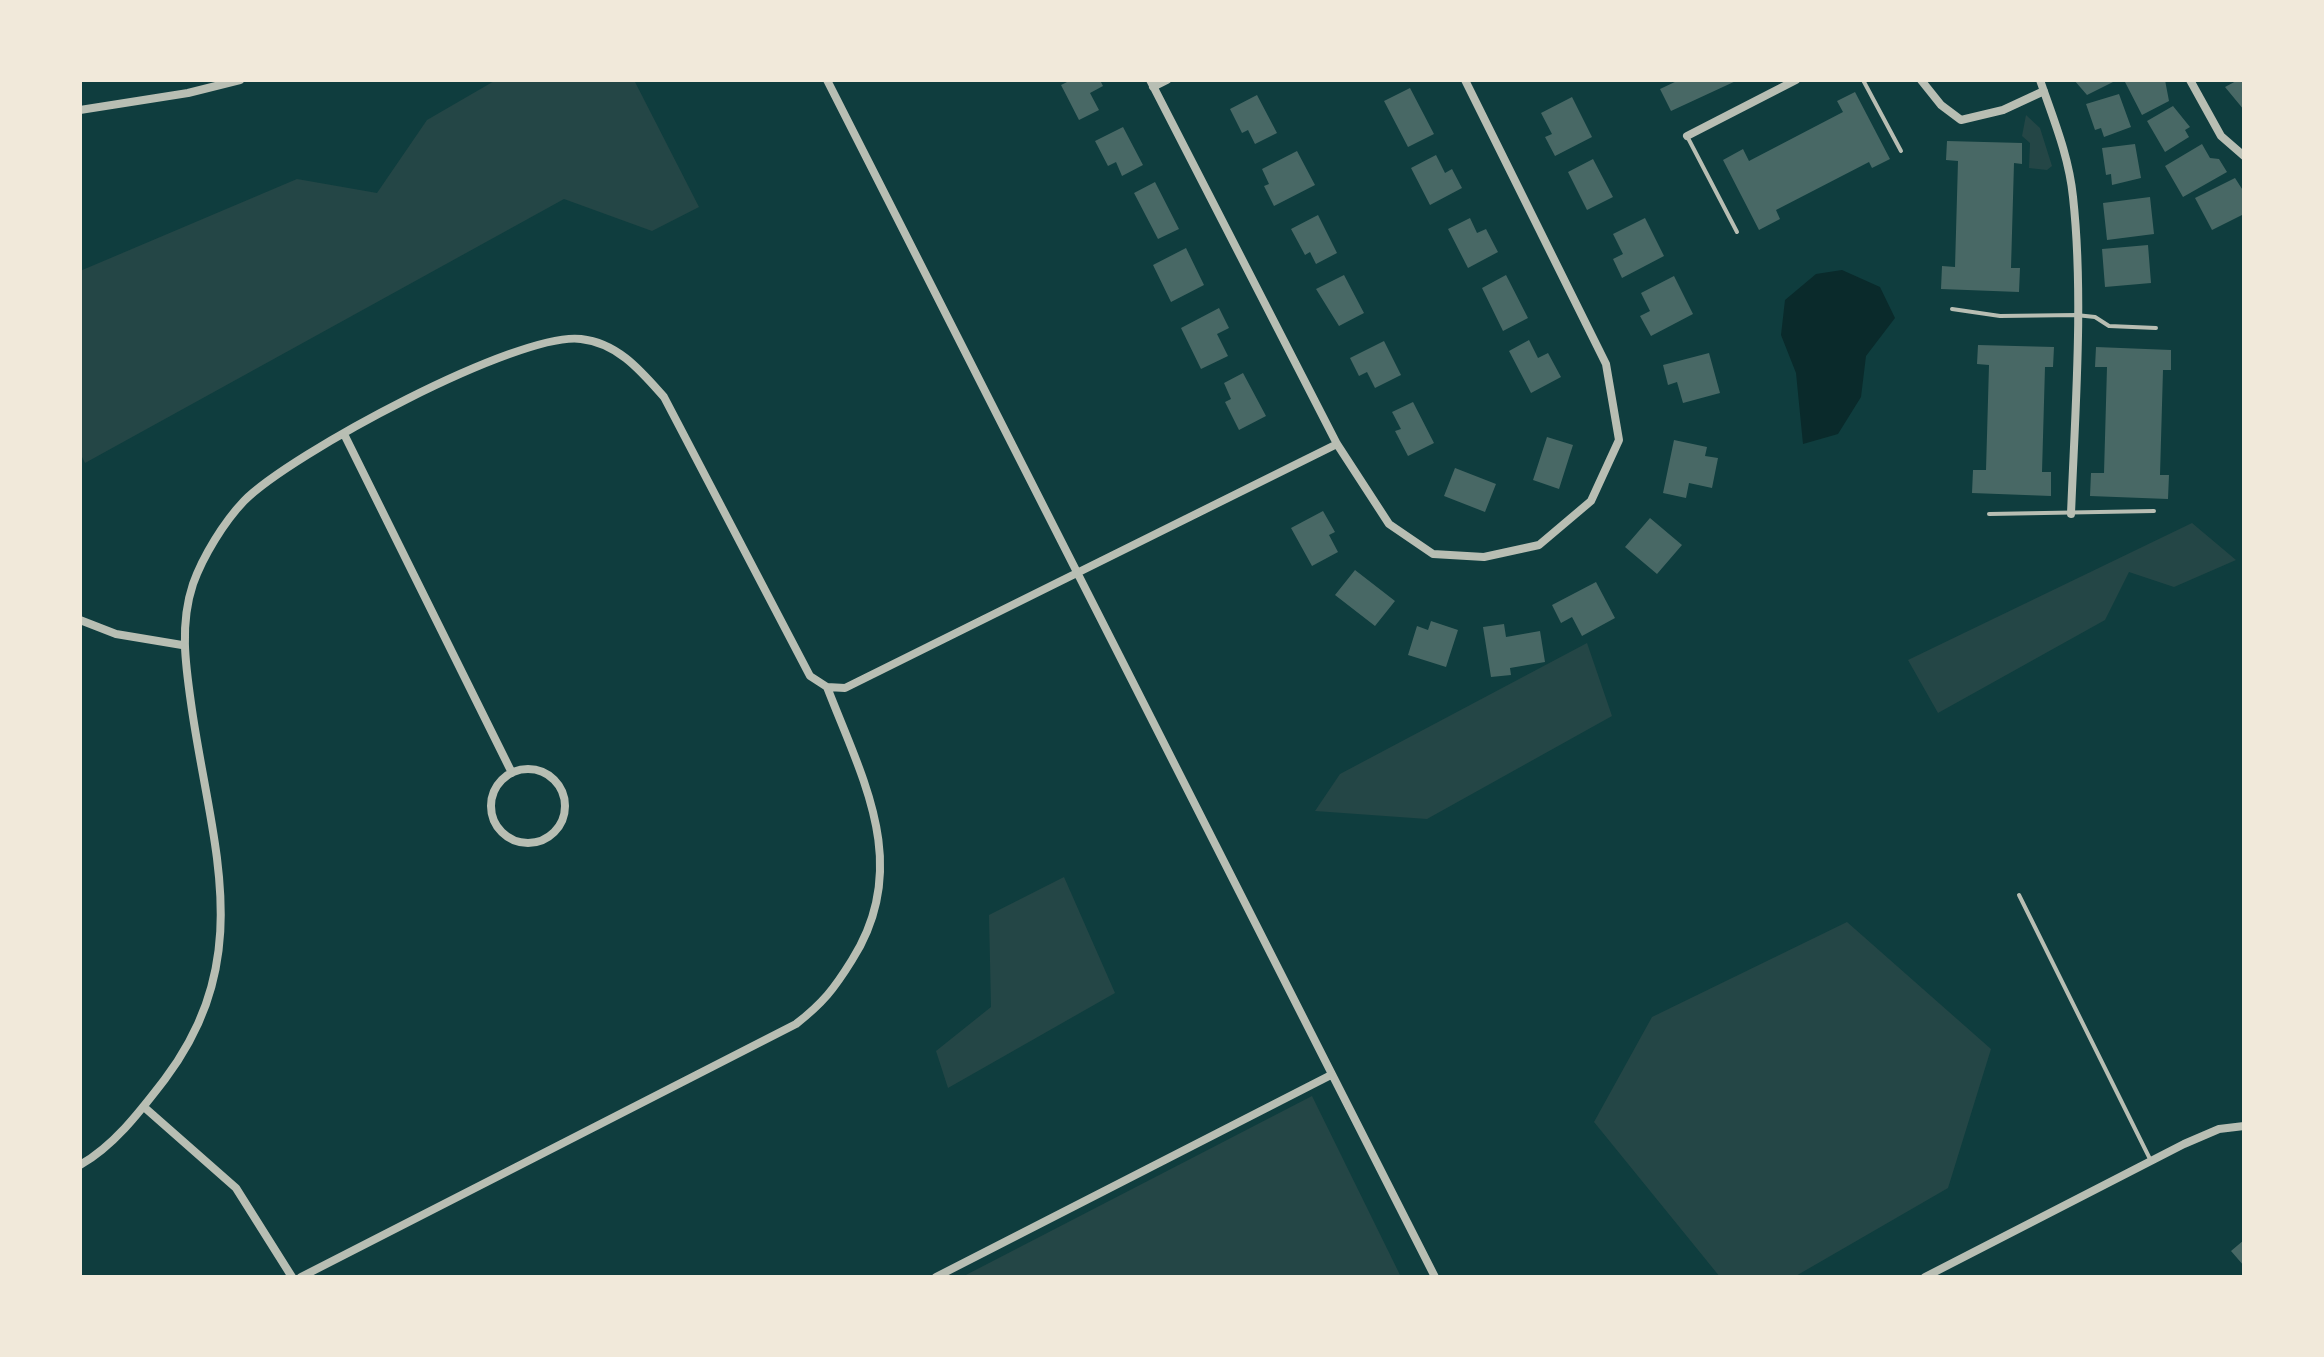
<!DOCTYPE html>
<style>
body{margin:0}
#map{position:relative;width:2324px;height:1357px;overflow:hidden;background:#0f3d3e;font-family:"Exo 2",sans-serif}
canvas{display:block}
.frame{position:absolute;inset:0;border:82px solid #f1e9da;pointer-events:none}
</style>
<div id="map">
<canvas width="2324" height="1357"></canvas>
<div class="frame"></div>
</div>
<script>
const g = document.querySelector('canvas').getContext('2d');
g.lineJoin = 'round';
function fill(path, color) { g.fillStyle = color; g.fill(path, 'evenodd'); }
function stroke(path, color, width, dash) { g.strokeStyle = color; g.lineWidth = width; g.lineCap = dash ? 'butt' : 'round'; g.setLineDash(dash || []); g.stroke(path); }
fill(new Path2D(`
 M496 80H634L699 207 652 231 564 199 85 463 80 453V271L297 179 377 193 427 120Z
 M2026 115 2040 128 2052 166 2047 170 2029 168 2030 143 2022 136Z
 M2192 523 2236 560 2174 587 2129 572 2105 620 1938 713 1908 660Z
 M1587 643 1612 716 1427 819 1315 811 1340 774Z
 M1064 877 1115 993 948 1088 936 1051 991 1007 989 915Z
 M1847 922 1991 1049 1948 1188 1794 1277H1720L1594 1122 1652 1017Z
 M1312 1096 1401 1277H962Z`), '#244646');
fill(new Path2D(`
 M1842 270 1880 287 1895 318 1866 356 1861 397 1838 434 1803 444 1796 373 1781 335 1785 300 1816 274Z`), '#0a2a2b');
fill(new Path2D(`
 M1071 80H1100L1103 86 1090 93 1099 110 1079 120 1061 85Z
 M1679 80H1738L1671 111 1660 89Z
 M2074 80H2117L2087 95Z
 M2130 80H2165L2169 101 2142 115 2125 82Z
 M2238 80H2244V110L2225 87Z
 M1410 88 1434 134 1408 147 1384 101Z
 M1855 92 1890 159 1872 168 1869 162 1776 210 1780 219 1759 230 1723 160 1743 149 1749 161 1843 112 1837 101Z
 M2119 94 2131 127 2104 137 2101 128 2095 130 2086 104Z
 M1257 95 1277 133 1255 144 1248 130 1242 133 1230 109Z
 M1572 97 1592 137 1555 156 1545 137 1552 134 1541 113Z
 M2173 106 2190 127 2185 130 2189 137 2165 152 2147 121Z
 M1123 127 1143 165 1122 176 1116 162 1108 166 1095 141Z
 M1947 141 2022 143V164L2014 163 2011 268H2020L2019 292 1941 289 1942 266 1955 267 1958 161 1946 160Z
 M2135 144 2141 178 2112 185 2111 174 2106 175 2102 148Z
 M2202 144 2210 158 2219 159 2227 172 2183 197 2165 166Z
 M1297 151 1315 185 1274 206 1264 186 1269 184 1262 169Z
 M1436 155 1445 173 1452 169 1462 188 1430 205 1411 168Z
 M1593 159 1613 197 1587 210 1568 172Z
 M2235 178 2244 192V214L2212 230 2195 198Z
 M1155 182 1179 229 1158 239 1134 193Z
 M2150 197 2154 234 2107 240 2103 203Z
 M1318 215 1337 253 1316 264 1310 252 1305 255 1291 229Z
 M1470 218 1477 233 1486 229 1498 252 1468 268 1448 229Z
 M1645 218 1664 256 1622 278 1613 259 1623 254 1613 234Z
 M2148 245 2151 283 2105 287 2102 249Z
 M1186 248 1204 285 1171 302 1153 265Z
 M1344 275 1364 313 1339 326 1316 289Z
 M1506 275 1528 318 1503 331 1482 288Z
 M1674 276 1693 314 1651 336 1640 316 1650 311 1641 293Z
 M1219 308 1229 328 1217 334 1228 356 1201 369 1181 328Z
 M1529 340 1538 358 1548 353 1561 377 1531 393 1509 351Z
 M1384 341 1401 375 1375 388 1367 372 1359 376 1350 358Z
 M1978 345 2054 347 2053 367H2045L2042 472H2051V496L1972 493 1973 470H1986L1989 365 1977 364Z
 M2096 347 2171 350V370H2163L2160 475H2169L2168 499 2090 496 2091 473H2104L2107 367H2095Z
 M1709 353 1720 393 1683 403 1677 382 1668 385 1663 365Z
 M1243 373 1266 416 1239 430 1225 402 1231 399 1224 383Z
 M1413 402 1434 443 1408 456 1395 431 1401 429 1392 412Z
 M1547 437 1573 445 1559 489 1533 480Z
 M1674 440 1707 447 1705 456 1718 458 1712 488 1689 483 1686 498 1663 493Z
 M1455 468 1496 484 1485 512 1444 496Z
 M1323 511 1335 532 1329 535 1338 552 1312 566 1291 528Z
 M1650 518 1682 545 1657 574 1625 547Z
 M1355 570 1395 601 1375 626 1335 595Z
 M1596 582 1615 618 1582 636 1572 617 1561 623 1552 605Z
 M1431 621 1458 630 1446 667 1408 655 1417 626 1428 630Z
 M1504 624 1506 637 1540 631 1545 662 1510 668 1511 675 1491 677 1483 627Z
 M2244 1240V1266L2231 1251Z`), '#486865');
stroke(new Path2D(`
 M1863 80 1901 151
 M1688 138 1737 232
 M1952 309 2000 316 2076 315 2095 317 2109 326 2156 328
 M1989 514 2154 511
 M2019 895 2150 1159`), '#b8beb3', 4);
stroke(new Path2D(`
 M827 80 1435 1277
 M1150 80 1337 444 1389 524 1433 554 1484 557 1539 545 1591 501 1619 440 1606 364 1465 80
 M1921 80 1941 105 1961 120 2003 110 2044 91
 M2040 80C2053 118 2069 156 2073 197 2084 297 2075 412 2071 514
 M2190 80 2221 136 2244 156
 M1153 87 1167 80
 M80 110 188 93 240 80
 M1687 136 1796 80
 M344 434 512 773
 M80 620 116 634 182 645
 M491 806a37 37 0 1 1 74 0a37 37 0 1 1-74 0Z
 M144 1107 236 1188 292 1277
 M80 1165C115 1145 141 1110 165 1079 257 956 212 847 192 710 186 668 179 626 193 584 203 556 224 522 244 501 290 454 519 331 581 339 618 343 641 371 664 397L810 676 827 687 845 688 1337 444
 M301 1277 796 1024C823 1003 834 989 852 960 912 866 863 780 827 687
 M936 1277 1331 1075
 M1925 1277 2184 1144 2219 1129 2244 1126`), '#b8beb3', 8);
</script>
